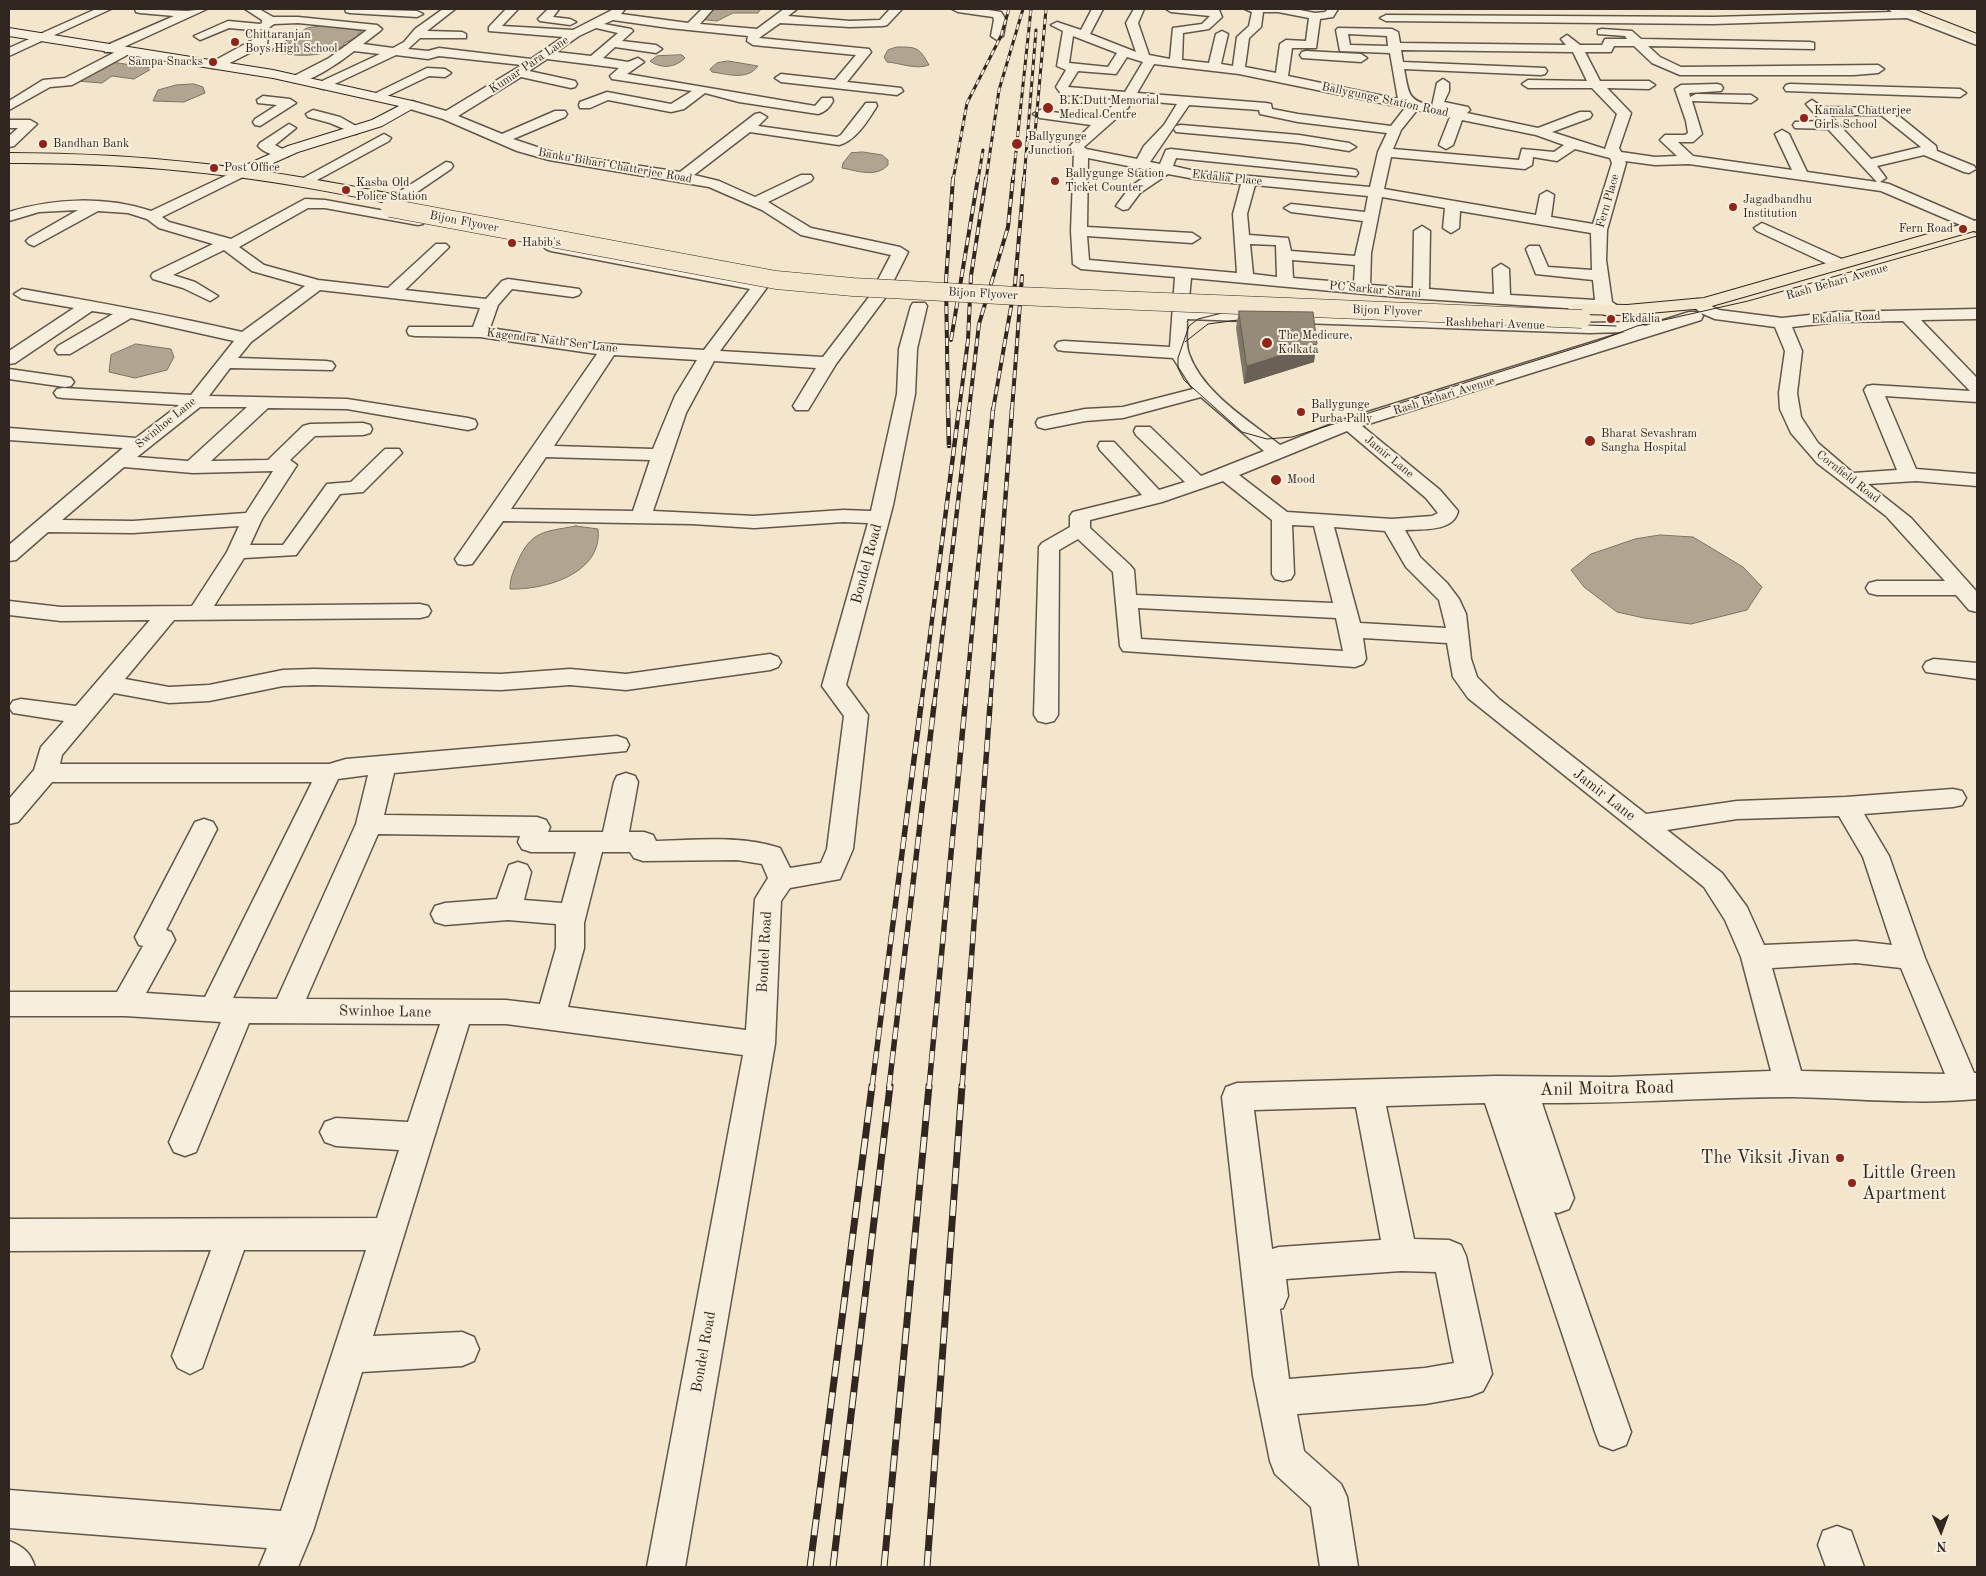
<!DOCTYPE html>
<style>
body{margin:0}
#map{position:relative;width:1986px;height:1576px;overflow:hidden;background:#f3e6cc;font-family:"Old Standard TT",serif}
canvas{display:block}
.frame{position:absolute;inset:0;border:10px solid #322620;pointer-events:none}
.north{position:absolute;left:1916px;top:1506px;width:50px;height:50px;-webkit-text-stroke:4px #f7efde;paint-order:stroke;rotate:178deg;font-size:14px;font-weight:700;line-height:20px;text-align:center;color:#322620}
.north::after{content:'';display:block;margin:auto;width:18px;height:22px;background:#322620;clip-path:polygon(50% 0,100% 100%,50% 72%,0 100%)}
</style>
<div id="map">
<canvas width="1986" height="1576"></canvas>
<div class="frame"></div>
<div class="north">N</div>
</div>
<script>
const g = document.querySelector('canvas').getContext('2d');
g.lineJoin = 'round';
function fill(path, color) { g.fillStyle = color; g.fill(path, 'evenodd'); }
function stroke(path, color, width, dash) { g.strokeStyle = color; g.lineWidth = width; g.lineCap = dash ? 'butt' : 'round'; g.setLineDash(dash || []); g.stroke(path); }
function label(font, color, halo, rows, align = 'center') {
  g.font = font + ' "Old Standard TT",serif'; g.lineWidth = 4; g.setLineDash([]); g.textBaseline = 'middle'; g.strokeStyle = halo; g.fillStyle = color; for (const [text, x, y, turn = 0] of rows) {
    g.save(); g.translate(x, y); g.rotate((+turn || 0) * Math.PI / 180); g.textAlign = isNaN(turn) ? turn : align; if (halo) g.strokeText(text, 0, 0); g.fillText(text, 0, 0); g.restore();
  }
}
const water = new Path2D(`
 M707 9H761L758 13H733L717 21 698 19Z
 M320 26 351 27 362 31 358 34 360 36 344 43V46C324 55 307 57 286 54 280 53 276 55 271 50L307 28Z
 M897 47C917 47 919 47 929 65 916 70 900 63 887 62L884 57 888 50Z
 M682 55 685 58C675 68 661 69 650 61L657 56Z
 M728 61 758 66C747 81 728 74 712 72L710 69 717 63Z
 M111 62 153 68 134 79 112 76 102 83 76 81Z
 M194 84 203 87 205 93 184 102 153 101 158 90 176 85Z
 M863 152 882 155 888 160V165C876 178 858 171 842 168L843 163 851 153Z
 M136 344 171 349 174 357 167 370 135 378 109 372 111 355Z
 M576 526 598 529C603 573 546 590 510 589 510 579 513 572 517 563 531 530 544 532 576 526Z
 M1660 535 1693 537 1743 567 1762 587 1747 610 1691 624 1644 618 1617 612 1584 587 1571 570 1591 554 1635 539Z`);
fill(water, '#b1a592');
stroke(water, '#7e7264', 1);
const minor = new Path2D(`
 M96 9H111L9 56V48Z
 M135 9 187 11 207 9 113 52H105V46L174 16 140 13 136 12Z
 M245 9H259L273 17H298L377 25 382 29 380 31 363 44 393 48 404 42 415 29 443 9H455L427 31 462 32 466 34V38H420L408 49 428 51 439 48 531 59 563 37 489 31V27L506 9H518L502 26 573 30 614 9H625L621 14 688 23 702 9H713L700 24 757 29 784 9H797L788 16 850 21 880 20 890 9H902L887 25 883 26 850 27 780 23 759 38 869 49 871 52 847 82 901 88 903 91 897 95 781 82 775 78 781 74 835 80 856 55 753 45 747 41 748 36 669 28 613 20 604 24 631 29 633 31 622 41 656 45 662 49 656 53 615 47 603 58 628 62 638 58 644 62 627 74 815 106 822 98H832L833 101C830 107 825 112 818 114L739 102 705 93 684 109 671 112 608 100 590 108H580L579 105 580 102 607 92 671 104 692 91 612 79 610 76 619 68 547 59 529 71 575 81 577 84 575 87 571 88 521 77 458 116 502 134 555 111H565L567 114 565 117 513 139 555 153 680 172 755 114 760 113 767 117 758 126 837 137 841 135 866 103H876L877 106C868 120 856 141 839 145L750 132 694 175 719 181 755 197 801 175H811L813 178 811 181 768 202 811 228 900 247 908 252 885 298 836 364 808 410H796L793 406 816 368 714 361 686 413 653 511 754 516 843 510 871 511 897 394 899 349 911 306 913 303H925L927 306 917 349 915 394 893 505 846 685 868 715 853 849 840 879 790 888 781 901 775 1044 685 1567H647L743 1055 506 1024H469L373 1336 462 1332 474 1337 479 1349 474 1361 462 1366 362 1372 313 1531 298 1567H259L267 1548 9 1528V1490L281 1511 366 1250H244L202 1368 190 1374 178 1368 172 1356 211 1250 9 1251V1219L377 1218 399 1150 336 1146 325 1142 320 1132 325 1122 336 1118 408 1122 440 1024 249 1023 196 1152 185 1156 174 1152 169 1142 221 1022 125 1016H9V992H117L143 946 139 945 135 937 195 822 204 819 213 822 217 829 166 930 171 932 175 940 146 993 205 997 312 782H52L18 822 9 824V799L34 770 41 747 64 721 13 713 9 707 13 701 21 699 76 706 150 620 61 621 9 615V601L61 607 192 606 227 552 239 526 133 533 48 532 16 560 9 561V545L123 448 9 440V428L136 438 179 405 63 398 57 397 54 393 57 389 63 388 191 395 234 341 131 318 70 354H58L55 350 58 346 113 314 92 311 15 363 9 364V351L74 308 22 299 14 294 22 289C96 302 169 315 242 332L305 286 252 271 224 250 173 275 195 282 218 296 210 301 183 288 153 279 151 276 153 273 213 244 159 228 147 219 128 213 98 211 34 246 29 244 26 241 29 238 78 210 39 212 9 221V212C54 198 105 196 151 211L242 168 247 169 249 172 247 175 162 217 169 222 231 239 305 199 325 200 423 218 425 221 423 224 418 225 325 208H308L239 247 264 265 318 280 388 288 436 244H446L449 247 446 250 405 290 486 299 502 281 508 279 579 289 581 292 579 295 573 297 512 289 498 305 490 328 589 343 704 350 750 289 551 251 546 249 543 246 546 243 551 241 760 281 768 286 720 351 823 357 869 297 891 255 801 235 762 210 709 187 549 160 517 151 443 119 407 108 406 105 412 101 446 111 522 65 439 56 428 59 396 55 324 89 320 88 318 85 320 82 380 54 354 51C343 60 308 85 294 82L292 79 294 76 329 58 367 30 298 23 274 24 263 32 268 37 267 44 220 68H212L210 65 212 62 256 38 250 32 251 30 229 28 200 40 194 36 228 21 260 24 262 23V20ZM596 28 618 33 591 56 556 52 579 36ZM320 290 480 308 473 327H409L407 331 409 335 415 336 480 337 597 354 455 559 458 564 465 565 472 564 503 521 692 524 754 528 843 522 868 523 822 686 844 716 827 849 821 863 790 868 780 848C741 835 697 840 656 841L653 835 644 832H629L638 782 635 776 626 773 617 776 614 782 603 832H548L550 827 546 820 537 817 384 815 394 773 626 751 629 745 626 739 617 736 346 759 329 764H60L62 755 114 693 169 703 209 701 283 686 314 685 501 690 570 685 626 690 770 670 778 667 781 662 778 657 770 654 626 674 570 669 501 674 314 669 283 670 209 685 169 687 125 679 174 620 420 618 428 616 431 611 428 606 420 604 214 606 244 558 296 555 340 494 363 492 402 453 399 449H385L351 482 327 484 283 545H250L262 519 297 465 290 460 315 436 363 435 370 433 372 429 370 425 363 423 310 424 303 426 268 460 211 461 268 408 347 409 468 430 475 428 477 424 475 420 468 418 347 399 209 396 230 368 332 370 335 366 332 362 326 361 238 358 251 342ZM614 355 697 360 675 396 653 449 554 446ZM200 407H247L188 461 137 457ZM546 457 650 460 633 511 511 509ZM124 467 193 473 273 471 246 513 133 521 62 520ZM368 775 356 824 277 999 233 998 338 779ZM378 834 520 836 518 842 522 849 531 852H576L562 903 524 900 531 872 527 865 518 862 509 865 497 899 445 903 435 906 431 914 435 922 445 925 508 920 556 924V948L540 1004 506 1000 306 999ZM602 852H630L634 858 643 861 737 860 762 864 768 878 755 899 746 1030 568 1007 584 948V923Z
 M345 9 417 11 423 14 417 17 350 13 346 12Z
 M548 9H559L553 17 570 19 576 22 570 25 540 21 538 19Z
 M952 9H982L1001 12 1006 20 1003 36 997 40 991 36 994 20 993 17 958 12Z
 M1092 9H1103L1090 34 1136 52 1126 23 1134 9H1144L1138 23 1149 55 1170 59 1173 28 1202 24 1210 16 1171 12 1166 9 1219 10 1222 17 1209 29 1183 33 1182 60 1209 63 1216 34 1222 31 1228 34 1221 64 1233 66 1237 37 1249 26 1252 12 1245 9H1295L1315 13 1325 12 1328 9H1338L1333 17 1320 19 1316 48H1292L1288 76 1398 99 1390 53 1340 51 1336 30 1338 28 1392 29 1398 32 1400 43 1566 45 1561 39 1567 35 1580 45H1602L1605 39H1627L1625 36 1598 34V30L1602 29 1632 31 1641 39 1810 42 1814 43V49L1648 46 1660 57 1681 67 1878 65 1884 69 1878 73 1854 75H1680L1652 63 1634 46H1614L1611 52H1585L1600 81H1649L1655 85 1649 89 1607 88 1631 113 1619 148 1621 152 1655 157 1677 156 1660 140 1665 135H1685L1688 133 1686 121 1675 89 1681 85 1717 84 1721 85 1723 88 1721 91 1689 93 1690 97 1696 94 1751 95 1757 99 1751 103 1692 101 1702 134 1693 142H1678L1693 156 1792 170 1775 134 1782 130 1789 134 1807 172 1877 182 1828 129 1795 128 1793 125 1795 122 1821 121 1806 104 1812 100 1822 107 1889 108 1936 146 1937 151 1974 166 1976 169 1969 173 1964 172 1924 155 1877 166 1886 178 1880 182 1889 184 1977 222V232L1881 191 1689 164 1655 165 1625 161 1626 163 1607 230 1606 260 1612 302 1618 306 1611 314 1605 315 1597 310 1408 298 1191 278 1188 309 1589 323 1637 322 1645 326 1689 312H1700L1690 304 1692 301 1698 299 1719 310 1782 318 1837 312 1977 309V319L1921 320 1977 378V402L1885 396 1916 469 1977 474V486L1916 481 1868 484 1911 518 1977 592V612L1969 610 1956 595H1877L1869 593 1866 588 1869 583 1877 581H1945L1886 516 1817 463 1791 433 1780 409 1779 393 1785 351 1775 327 1715 319 1701 313 1703 316 1701 320 1362 426 1440 490 1458 511C1454 532 1422 529 1405 530L1420 557 1447 583 1459 599 1466 614 1471 659 1477 677 1499 699 1646 814 1737 801 1846 797 1953 789 1962 791 1966 798 1962 805 1953 807 1864 814 1889 856 1925 958 1974 1073H1977V1099C1916 1105 1853 1098 1792 1097 1708 1097 1625 1104 1542 1103L1574 1198 1569 1209 1558 1213 1554 1212 1631 1432 1626 1445 1613 1450 1600 1445 1595 1432 1485 1103 1386 1106 1414 1239 1449 1240 1461 1245 1466 1256 1492 1374 1483 1391 1470 1396 1425 1404 1297 1414 1304 1451 1341 1484 1347 1497 1358 1567H1320L1311 1507 1275 1474 1270 1461 1253 1376 1222 1097 1226 1087 1237 1083 1496 1076 1610 1077 1771 1071 1741 957 1725 920 1704 887 1468 698 1453 677 1447 643 1363 638 1366 659 1363 664 1355 667 1123 651 1120 646 1113 572 1078 539 1059 550 1058 715 1054 721 1046 723 1038 721 1034 715 1039 547 1042 543 1070 527V516L1073 512 1142 495 1100 450 1098 446 1100 442H1114L1159 490 1185 482 1136 435 1134 431 1136 427H1150L1201 476 1264 451 1201 397 1123 418 1085 421 1045 429 1038 427 1036 423 1038 419 1045 417 1085 409 1123 407 1193 389 1173 358 1064 351 1058 350 1055 346 1058 342 1064 341 1170 347 1175 277 1081 269 1073 264 1071 231 1074 152 1070 146 1091 125 1040 118 1033 114 1040 110 1098 119 1120 99 1065 95 1061 94 1056 87 1066 70 1057 66 1063 31 1051 25 1057 22 1081 30ZM1263 12H1278L1309 18 1306 41 1286 40 1280 44 1276 73 1245 67 1249 38 1261 27ZM1348 34 1387 36 1388 46 1350 45ZM1073 36 1117 53 1108 67 1069 63ZM1401 50 1573 52 1587 81 1528 80 1522 84 1528 88H1592L1617 114 1605 149 1552 132 1590 118 1592 115 1590 112H1580L1538 128 1467 113 1470 110 1468 107 1444 102 1449 91V83L1443 79 1437 83 1432 106C1406 100 1409 92 1404 69L1541 75 1545 74 1547 71 1545 68 1403 62ZM1127 57 1143 62 1125 92 1068 87 1078 71 1116 74ZM1154 64 1239 74 1405 108 1391 126 1298 114 1272 109 1271 104 1266 103 1137 93ZM1132 100 1177 104 1164 125 1144 146 1137 159 1086 149 1084 147 1128 108ZM1189 105 1259 110 1260 114 1298 122 1387 133 1378 152 1370 187 1195 171 1173 166 1176 158 1356 176 1358 173 1356 170 1351 169 1171 149 1166 150 1160 164 1150 162ZM1417 110 1450 117 1439 145 1446 149 1453 145 1462 120 1536 135 1564 145 1554 152 1522 149 1519 160 1393 149 1401 130ZM1830 115H1881L1921 147 1871 159ZM1575 149 1610 158 1612 163 1593 224 1551 217 1554 195 1547 191 1540 195 1536 215 1384 189 1391 157 1525 169 1532 165 1533 157 1557 161ZM1088 158 1153 171 1130 187 1116 206 1123 210 1128 209 1140 193 1168 174 1195 179 1241 184 1233 214 1237 273 1089 260 1087 236 1192 243 1200 238 1192 233 1087 227ZM1255 185 1368 196 1365 212 1291 204 1284 208 1291 212 1363 221 1355 256 1291 251 1288 238 1249 235 1247 214ZM1382 197 1445 208 1443 228 1451 233 1459 228 1460 211 1591 233 1592 270 1548 267 1539 246H1529L1526 249 1536 274 1593 280 1595 300 1510 295 1509 269 1501 264 1493 269 1494 294 1429 289 1430 231 1422 226 1414 231 1413 288 1370 285 1371 253ZM1250 244 1276 245 1277 277 1253 274ZM1292 260 1355 265 1354 283 1293 278ZM1187 319 1589 333 1625 332 1342 420 1280 445C1248 420 1203 393 1189 354 1185 343 1187 331 1187 319ZM1903 321 1970 391 1873 385 1867 386 1864 390 1897 470 1853 473 1818 443 1801 417 1797 393 1802 351 1792 327 1837 322ZM1347 431 1426 498 1438 513 1432 516 1392 519 1287 512 1239 475ZM1223 481 1272 520V574L1275 579 1283 581 1291 579 1294 574 1292 525 1314 526 1333 603 1136 595 1134 570 1130 565 1090 528V520L1162 502ZM1334 527 1385 531 1406 567 1439 600 1446 628 1360 623ZM1138 608 1336 618 1343 651 1141 639ZM1839 816 1863 857 1892 945 1856 941 1764 945 1747 907 1722 873 1667 830 1737 819ZM1856 963 1901 968 1945 1074 1801 1071 1772 968ZM1356 1107 1381 1240 1279 1247 1272 1249 1254 1110ZM1401 1271 1436 1272 1454 1363 1425 1368 1289 1379 1280 1309 1283 1308 1288 1296 1286 1279Z
 M1888 9H1902L1977 38V45L1907 18 1713 24 1386 21 1380 18 1386 15 1713 17 1892 12Z
 M125 47 131 51 129 54 72 85 50 87 9 110V101L43 80 65 78Z
 M1306 51 1361 54 1367 58 1361 62 1302 58 1300 55 1302 52Z
 M427 68 445 69 451 73 445 77 429 76 381 99 376 100 370 96Z
 M1790 84 1960 89 1966 93 1960 97 1786 91 1784 88 1786 85Z
 M263 96 290 99 296 103 260 126 255 125 253 122 255 119 277 105 258 103 257 100Z
 M313 110 340 117 363 130 356 134 330 123 308 117 306 114Z
 M9 120H30L37 124 14 146 9 147V136L18 128H9Z
 M289 124 296 128 275 145 290 153 288 156C279 158 264 153 258 146L260 143Z
 M1181 125 1299 135 1349 143 1356 147 1349 151 1299 143 1176 132 1174 129 1176 126Z
 M384 134 391 138 389 141 308 185H298L296 182Z
 M446 162 451 163 453 166 451 169 401 203H391L389 200 391 197Z
 M1762 223 1846 261 1848 264 1840 269 1834 267 1757 231 1754 228Z
 M9 369 65 377 71 378 74 382 71 386 65 387 9 379Z
 M1934 659 1977 663V679L1926 672 1923 667 1926 662Z
 M1837 1526 1851 1531 1864 1567H1826L1818 1545 1823 1531Z
 M9 1541C24 1547 30 1552 35 1567H9Z`);
const secondary = new Path2D(`
 M9 28 273 70 412 101 419 105 382 126 298 152 242 177 237 175 234 172 237 169 288 146 372 120 399 106 273 78 9 36Z`);
const primary = new Path2D(`
 M1897 9H1913L1977 34V42Z
 M9 153C146 153 267 168 401 196L409 201 401 206C267 177 146 162 9 163Z
 M1977 220V230L1705 308 1627 315 1577 314 1571 313 1568 309 1571 305 1577 304 1627 305 1704 298Z`);
stroke(minor, '#62564b', 3);
stroke(secondary, '#322620', 2);
stroke(primary, '#322620', 2);
fill(minor, '#f7efde');
fill(secondary, '#f7efde');
fill(primary, '#f3e6cc');
stroke(new Path2D(`
 M1252 313 1226 312 1198 319 1189 326 1178 358V368L1184 380 1242 432 1267 439 1292 437 1598 341 1637 326 1748 301 1977 236
 M1299 315 1616 326
 M1185 342 1208 324 1238 320`), '#322620', 1);
const railFar4 = new Path2D(`
 M1035 134 1046 9
 M953 180 967 103 1001 36 1009 9
 M978 180 983 150
 M986 180 999 90 1023 9
 M1013 180 1031 9
 M1024 180 1036 30`);
const railFar3 = new Path2D(`
 M951 340 978 178
 M948 410 946 281 953 178
 M959 410 968 340 971 276 986 178
 M969 410 979 324 1008 227 1013 178
 M993 410 1015 284 1024 178
 M1012 410 1022 276`);
const railFar2 = new Path2D(`
 M948 409 949 446
 M921 706 959 409
 M934 706 969 409
 M965 706 993 409
 M990 706 1012 409`);
const railFar1 = new Path2D(`
 M872 1087 921 705
 M889 1087 934 705
 M929 1087 965 705
 M962 1087 990 705`);
const rail = new Path2D(`
 M810 1567 872 1086
 M833 1567 890 1086
 M884 1567 929 1086
 M927 1567 962 1086`);
stroke(railFar4, '#322620', 3);
stroke(railFar3, '#322620', 4);
stroke(railFar2, '#322620', 4.5);
stroke(railFar1, '#322620', 5.5);
stroke(rail, '#322620', 7);
stroke(railFar4, '#f7efde', 2, [5.5]);
stroke(railFar3, '#f7efde', 2.5, [8]);
stroke(railFar2, '#f7efde', 3, [9]);
stroke(railFar1, '#f7efde', 4, [12]);
stroke(rail, '#f7efde', 5, [16]);
const primaryBridge = new Path2D(`
 M390 208 776 280 853 287 1018 296 1582 319`);
stroke(primaryBridge, '#322620', 19, []);
stroke(primaryBridge, '#f3e6cc', 18);
fill(new Path2D(`
 M1239 311 1314 362 1244 384 1236 328Z`), '#817768');
fill(new Path2D(`
 M1317 344 1314 362 1244 384 1247 366Z`), '#696155');
const building = new Path2D(`
 M1239 311 1313 312 1317 344 1247 366Z`);
fill(building, '#968a79');
stroke(building, '#696155', 1);
for (const [x, y, r, color] of [
 [235,42,5,"#8f2418"],
 [213,62,5,"#8f2418"],
 [1048,108,6,"#8f2418"],
 [1804,118,5,"#8f2418"],
 [43,144,5,"#8f2418"],
 [1017,144,6,"#8f2418"],
 [214,168,5,"#8f2418"],
 [1055,181,5,"#8f2418"],
 [346,190,5,"#8f2418"],
 [1733,207,5,"#8f2418"],
 [1963,229,5,"#8f2418"],
 [512,243,5,"#8f2418"],
 [1611,319,5,"#8f2418"],
 [1267,343,6,"#8f2418"],
 [1301,412,5,"#8f2418"],
 [1590,441,6,"#8f2418"],
 [1276,480,6,"#8f2418"],
 [1840,1158,5,"#8f2418"],
 [1852,1183,5,"#8f2418"]
]) { const dot = new Path2D(); dot.arc(x, y, r, 0, 2 * Math.PI); g.fillStyle = color; g.fill(dot); stroke(dot, '#f7efde', 2); }
label('12px', '#322620', '#f7efde', [
 ["Chittaranjan",245,35],
 ["Boys High School",245,49],
 ["Sampa Snacks",203,62,"right"],
 ["B.K.Dutt Memorial",1059,101],
 ["Medical Centre",1059,115],
 ["Kamala Chatterjee",1814,111],
 ["Girls School",1814,125],
 ["Ballygunge",1028,137],
 ["Junction",1028,151],
 ["Bandhan Bank",53,144],
 ["Post Office",224,168],
 ["Ballygunge Station",1065,174],
 ["Ticket Counter",1065,188],
 ["Kasba Old",356,183],
 ["Police Station",356,197],
 ["Jagadbandhu",1743,200],
 ["Institution",1743,214],
 ["Fern Road",1953,229,"right"],
 ["Habib's",522,243],
 ["Ekdalia",1621,319],
 ["The Medicure,",1278,336],
 ["Kolkata",1278,350],
 ["Ballygunge",1311,405],
 ["Purba Pally",1311,419],
 ["Bharat Sevashram",1601,434],
 ["Sangha Hospital",1601,448],
 ["Mood",1287,480]
], 'left');
label('12px', '#322620', '#f7efde', [
 ["Kumar Para Lane",529,65,-34],
 ["Ballygunge Station Road",1385,100,12],
 ["Banku Bihari Chatterjee Road",615,166,10],
 ["Ekdalia Place",1227,178,6],
 ["Fern Place",1608,201,-74],
 ["Bijon Flyover",464,222,11],
 ["Rash Behari Avenue",1837,282,-16],
 ["PC Sarkar Sarani",1375,290,5],
 ["Bijon Flyover",983,294,3],
 ["Bijon Flyover",1387,311,2],
 ["Ekdalia Road",1846,318,-3],
 ["Rashbehari Avenue",1495,324,2],
 ["Kagendra Nath Sen Lane",552,341,7],
 ["Rash Behari Avenue",1444,396,-17],
 ["Swinhoe Lane",166,423,-39],
 ["Jamir Lane",1389,457,39],
 ["Cornfield Road",1848,477,38]
]);
label('15px', '#322620', '#f7efde', [
 ["Bondel Road",867,564,-75],
 ["Jamir Lane",1604,795,38],
 ["Bondel Road",765,952,-87],
 ["Swinhoe Lane",385,1012,1],
 ["Bondel Road",704,1352,-80]
]);
label('18px', '#322620', '#f7efde', [
 ["Anil Moitra Road",1607,1089,-1]
]);
label('18px', '#322620', '#f7efde', [
 ["The Viksit Jivan",1830,1158],
 ["Little Green",1862,1173,"left"],
 ["Apartment",1862,1194,"left"]
], 'right');
</script>
